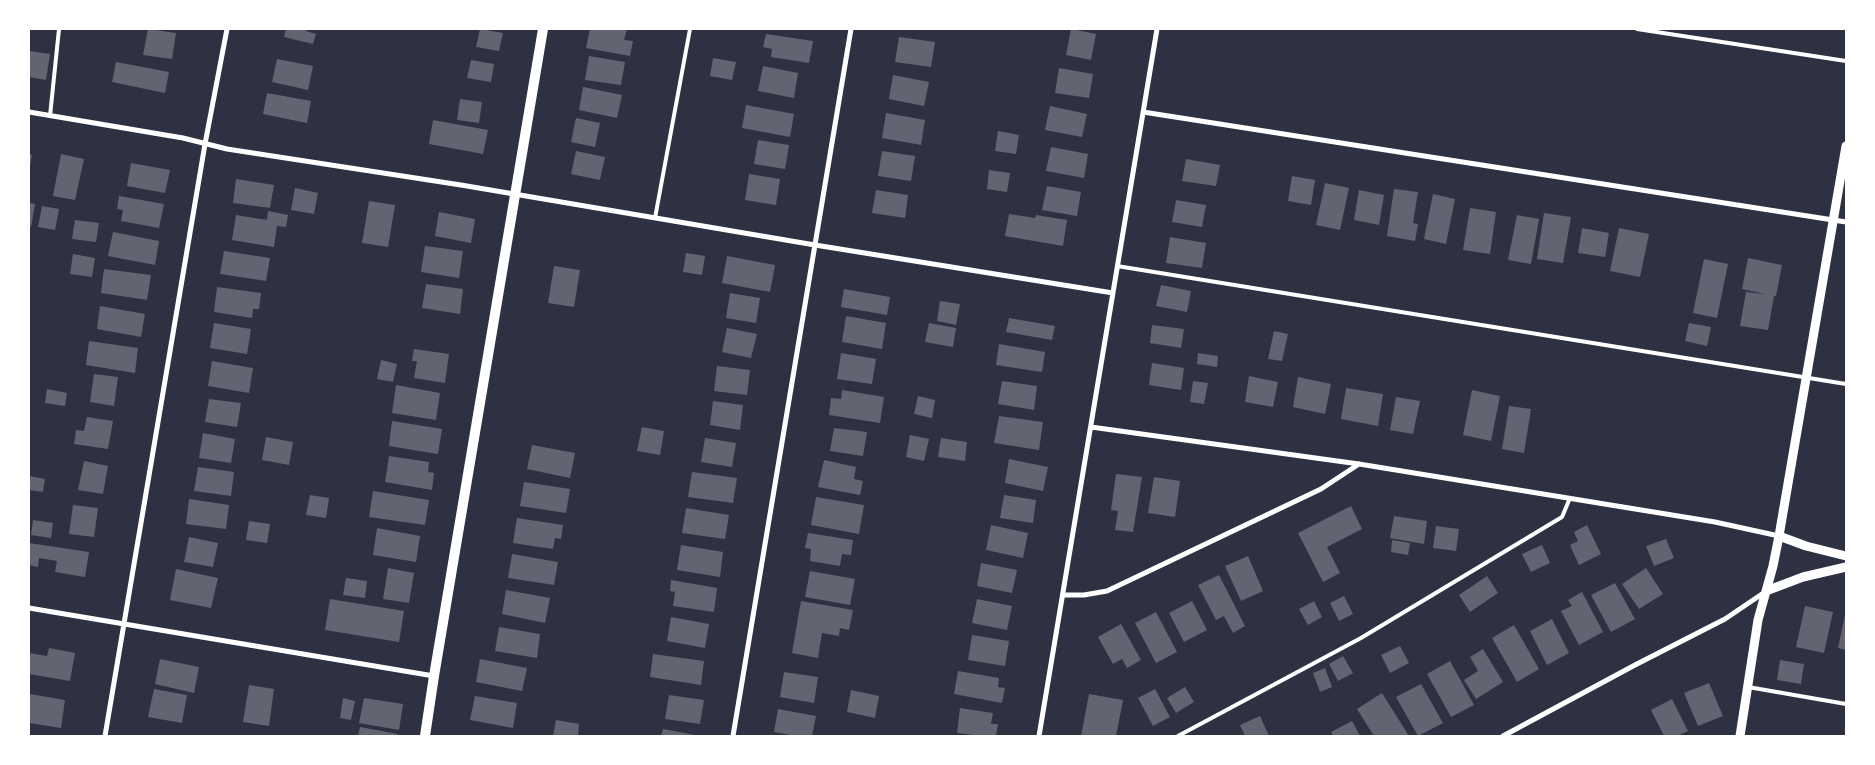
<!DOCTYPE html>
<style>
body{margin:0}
#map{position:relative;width:1875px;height:765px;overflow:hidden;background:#2d3142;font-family:Barlow,sans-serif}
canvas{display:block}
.frame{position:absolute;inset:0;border:30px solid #fff;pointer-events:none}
</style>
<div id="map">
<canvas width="1875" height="765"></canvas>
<div class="frame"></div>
</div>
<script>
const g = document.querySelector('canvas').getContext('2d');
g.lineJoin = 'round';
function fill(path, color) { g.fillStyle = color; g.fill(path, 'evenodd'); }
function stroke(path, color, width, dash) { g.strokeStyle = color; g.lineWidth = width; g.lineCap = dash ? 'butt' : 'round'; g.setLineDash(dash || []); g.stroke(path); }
fill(new Path2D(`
 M148 29 176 33 172 59 143 55Z
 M286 29H306V31L316 34 313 44 284 37Z
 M480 29 503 33 499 51 476 47Z
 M590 29H627L624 40 633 41 630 56 586 48Z
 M1071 29 1096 34 1091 60 1066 55Z
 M766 34 813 41 809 63 771 57 772 49 763 47Z
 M899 37 935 42 931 67 895 62Z
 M29 51 50 54 46 80 29 77Z
 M589 56 625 62 621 85 585 80Z
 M713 58 736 62 732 80 710 76Z
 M277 59 313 66 308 90 272 82Z
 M471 60 494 64 491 82 467 78Z
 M116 62 169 72 165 93 112 82Z
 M763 66 798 73 794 98 758 91Z
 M1059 68 1093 74 1089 98 1055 93Z
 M893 75 929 82 924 106 889 99Z
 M583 87 622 95 617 118 579 110Z
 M267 93 311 101 307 123 263 114Z
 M460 99 482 102 479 123 457 120Z
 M746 105 794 114 790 137 742 128Z
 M1050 106 1087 114 1082 137 1045 130Z
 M886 113 925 120 921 145 882 138Z
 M576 118 600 123 595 147 571 142Z
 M433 120 488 130 483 154 429 144Z
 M998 131 1019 135 1016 154 995 151Z
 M758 140 789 145 785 169 754 164Z
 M1051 147 1088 154 1084 178 1046 171Z
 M576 151 605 157 600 180 571 174Z
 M882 151 915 156 911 181 878 176Z
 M29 154 32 155 30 166H29Z
 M61 154 84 159 75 200 53 196Z
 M1186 159 1220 165 1216 186 1182 181Z
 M131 163 170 170 165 193 127 186Z
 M989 170 1010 173 1007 192 987 189Z
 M749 174 780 179 776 205 745 200Z
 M1292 176 1315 180 1311 205 1288 201Z
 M236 179 274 185 270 208 233 203Z
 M1325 183 1349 188 1340 230 1316 225Z
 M1047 186 1081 192 1077 216 1042 210Z
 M295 188 318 193 314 214 291 210Z
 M1394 189 1418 192 1413 223 1418 224 1415 241 1387 236Z
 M876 190 908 195 905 218 872 213Z
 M1359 190 1384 195 1379 225 1354 220Z
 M1433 194 1455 199 1446 244 1424 239Z
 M119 196 164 204 159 228 121 221 123 210 117 209Z
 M1176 200 1206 205 1202 227 1172 222Z
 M369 201 395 205 388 247 362 243Z
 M29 203 35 204 31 227H29Z
 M42 206 59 209 55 230 38 227Z
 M1470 208 1496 212 1490 254 1463 250Z
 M268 211 288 215 286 227 277 226 274 247 232 240 236 215 267 220Z
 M439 212 475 219 471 243 435 236Z
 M1544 213 1571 217 1563 263 1537 259Z
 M1009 214 1035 218 1036 215 1067 220 1063 246 1005 236Z
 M1517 215 1539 219 1531 264 1508 260Z
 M75 220 99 223 96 242 72 239Z
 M1582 228 1609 233 1605 257 1578 253Z
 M1619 228 1649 234 1640 277 1610 271Z
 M113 232 159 241 155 265 108 256Z
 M1170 237 1206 243 1202 268 1166 263Z
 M425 246 463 251 459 278 421 272Z
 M224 251 270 258 266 281 220 274Z
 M686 253 705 256 702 275 683 272Z
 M73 254 95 258 92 277 70 274Z
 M727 256 775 265 770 292 722 283Z
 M1748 258 1782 265 1776 296H1774L1768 330 1740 326 1746 292 1765 294 1742 289Z
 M1704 259 1728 264 1717 318 1693 313Z
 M554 266 580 270 574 307 548 303Z
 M104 269 151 275 147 300 101 293Z
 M426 284 463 289 460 314 422 308Z
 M1161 285 1191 291 1187 312 1156 306Z
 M217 287 261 293 259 309H253L252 318 214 312Z
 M844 289 890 297 887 315 841 307Z
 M730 293 760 298 756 323 726 318Z
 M940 301 960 304 956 325 937 321Z
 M100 306 145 314 141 337 97 329Z
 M846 316 886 323 882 349 842 342Z
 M1009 318 1055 326 1052 340 1006 332Z
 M214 323 251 329 247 354 210 348Z
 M929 323 956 328 953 347 925 342Z
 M1689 323 1711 327 1707 346 1685 341Z
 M1152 325 1184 329 1181 348 1150 343Z
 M727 328 757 334 751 358 722 352Z
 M1274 331 1288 334 1282 361 1268 359Z
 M89 341 138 348 135 373 86 365Z
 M999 344 1045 352 1042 372 996 365Z
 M414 349 449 354 445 383 414 378 417 361H412Z
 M841 353 876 359 872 384 837 379Z
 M1198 353 1218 356 1217 367 1197 364Z
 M381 360 397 364 393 382 377 379Z
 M212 361 253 368 249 393 208 386Z
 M1152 363 1184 368 1181 390 1149 385Z
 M717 366 750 370 747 395 714 391Z
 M94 374 118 377 114 406 90 402Z
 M1249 376 1278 382 1273 407 1245 402Z
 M1298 377 1331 384 1325 414 1293 407Z
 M1002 381 1037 386 1034 410 998 404Z
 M1193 381 1208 383 1204 404 1190 402Z
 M396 385 440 393 436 420 392 413Z
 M1346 388 1383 394 1378 426 1341 419Z
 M47 389 67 393 65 406 45 403Z
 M842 390 884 397 880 423 829 415 831 398 841 399Z
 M1472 390 1500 396 1491 441 1463 435Z
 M918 396 935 400 932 418 914 414Z
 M1396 397 1420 401 1413 434 1390 430Z
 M209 399 241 403 237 427 205 422Z
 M713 401 743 405 740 430 710 425Z
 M1509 406 1531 409 1524 453 1502 449Z
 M999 416 1043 422 1039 450 994 443Z
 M87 417 113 421 108 449 74 444 76 430 84 431Z
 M392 421 442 429 438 454 389 446Z
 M642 427 664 431 660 455 637 451Z
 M834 428 867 432 863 456 830 451Z
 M203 433 235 439 231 463 199 458Z
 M910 435 929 439 924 461 906 457Z
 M266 437 293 442 289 465 262 460Z
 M705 438 736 443 732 467 701 462Z
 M941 438 967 442 965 461 938 457Z
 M532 445 575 453 570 478 527 469Z
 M389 456 429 462 428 472 434 473 432 490 385 482Z
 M1009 459 1048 467 1043 491 1005 483Z
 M824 460 856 467 854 479 863 481 860 495 818 487Z
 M84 461 108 466 103 494 78 490Z
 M198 467 234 472 231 496 194 491Z
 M692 472 737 478 733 503 688 497Z
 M1116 474 1142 477 1133 532 1115 530 1118 511 1111 510Z
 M29 476 45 479 43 492 29 490Z
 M1154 477 1180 481 1175 517 1148 513Z
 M524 482 570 489 566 513 520 506Z
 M373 491 429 500 425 525 369 517Z
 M310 495 329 498 326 518 306 515Z
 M1004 495 1036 500 1033 523 1000 518Z
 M816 497 864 505 859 534 811 525Z
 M189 499 229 505 226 529 186 524Z
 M73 505 98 508 94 537 69 534Z
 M1351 506 1362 529 1327 547 1340 573 1323 582 1298 533Z
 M686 508 729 515 725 539 682 533Z
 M1394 516 1427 521 1424 544 1390 538Z
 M517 518 563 525 561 539 555 538 553 549 513 543Z
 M33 520 53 523 51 538 31 535Z
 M249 521 270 524 267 543 246 540Z
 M991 525 1028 533 1023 558 986 550Z
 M1587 525 1601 554 1579 565 1570 545 1578 541 1574 532Z
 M1436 526 1459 529 1456 551 1433 548Z
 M377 528 420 536 416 562 373 555Z
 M808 533 853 540 851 555 842 554 840 566 810 561 811 549 805 548Z
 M189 537 218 543 213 567 184 562Z
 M1666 539 1674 558 1654 566 1646 546Z
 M1392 540 1410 543 1408 555 1391 552Z
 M29 543 89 552 85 577 55 572 57 561 39 558 38 567 29 565Z
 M681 545 723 552 720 577 677 570Z
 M1542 545 1550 563 1531 572 1522 554Z
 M512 554 558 562 554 585 508 578Z
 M1248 556 1263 591 1241 601 1225 566Z
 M981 563 1017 570 1012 593 977 586Z
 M388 568 414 573 409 603 383 599Z
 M1646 568 1663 594 1639 609 1622 584Z
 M176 569 218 578 211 608 170 600Z
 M810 571 855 579 850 605 805 597Z
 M1219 575 1245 626 1233 633 1224 616 1216 620 1198 585Z
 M1487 576 1498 593 1470 612 1459 595Z
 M346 578 367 581 365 598 343 595Z
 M671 580 717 588 714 612 673 606 675 592 670 591Z
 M1615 583 1635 619 1611 632 1591 595Z
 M506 590 550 598 545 623 502 614Z
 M1582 592 1603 632 1579 645 1561 611 1572 606 1568 600Z
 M1344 596 1353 614 1339 621 1330 603Z
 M330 599 404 611 399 642 325 630Z
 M977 599 1012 606 1007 630 972 623Z
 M801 601 853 610 849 630 840 628 839 636 822 633 818 658 792 653Z
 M1192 601 1207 630 1184 642 1169 613Z
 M1314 601 1322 617 1308 625 1299 609Z
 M1805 606 1833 612 1824 653 1796 647Z
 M1156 612 1177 652 1156 663 1135 623Z
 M1845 615H1846V650L1838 648Z
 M671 617 709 624 705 648 667 641Z
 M1552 619 1569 653 1547 665 1530 631Z
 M1121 624 1141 660 1127 668 1122 659 1113 664 1098 637Z
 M1514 625 1539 669 1517 682 1492 638Z
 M499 627 540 634 537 658 495 651Z
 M972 635 1009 641 1005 666 968 660Z
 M1400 646 1409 663 1390 673 1381 655Z
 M49 648 75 653 70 681 29 674V653L47 656Z
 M1483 649 1503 682 1476 699 1464 680 1478 671 1470 657Z
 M653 654 704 661 701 685 650 677Z
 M1343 656 1353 673 1338 681 1329 664Z
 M160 659 199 667 194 693 155 684Z
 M480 659 527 668 522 691 476 682Z
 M1780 660 1804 664 1801 684 1777 680Z
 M1450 661 1474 705 1451 717 1427 674Z
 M1325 668 1332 687 1320 692 1313 673Z
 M958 671 999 678 998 687 1005 688 1002 703 954 694Z
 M784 672 818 677 814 703 780 697Z
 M1709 683 1723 716 1698 726 1684 693Z
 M1421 684 1443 723 1418 736 1396 697Z
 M249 685 274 689 269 726 243 722Z
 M1185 687 1194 702 1176 713 1167 698Z
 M154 689 187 695 182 723 148 717Z
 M1155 689 1170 717 1153 726 1138 698Z
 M851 690 879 696 875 718 847 712Z
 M1382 693 1409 736H1374L1357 709Z
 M30 694 65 700 61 728 29 723Z
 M1089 694 1123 700 1116 736H1081Z
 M669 695 704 700 700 724 665 719Z
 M475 696 517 703 513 728 470 720Z
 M343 698 355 701 351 720 340 718Z
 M364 698 403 704 399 730 359 723Z
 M1672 699 1688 731 1677 736H1664L1651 710Z
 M960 708 993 713 991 724H998L996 736H982L957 733Z
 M778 709 816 716 812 736H796L774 732Z
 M1260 716 1269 736H1245L1240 725Z
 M556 720 579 724 578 736H553Z
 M1352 721 1360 736H1333L1331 732Z
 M360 727 398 734V736H358Z
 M663 729 695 735V736H661Z`), '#626471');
stroke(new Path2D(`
 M1637 29 1846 61
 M50 116 59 29
 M655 218 690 29
 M1117 266 1846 384
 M1748 687 1846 704
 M1178 736 1361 638 1562 517 1570 498`), '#fff', 4);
stroke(new Path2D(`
 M29 112 183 138 227 149 461 185 815 245 1113 293
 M1143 112 1846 222
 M1091 427 1359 464 1715 522 1779 536
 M1063 595H1084L1107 591 1321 489 1359 464
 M29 608 434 676
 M105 736 205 144 227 29
 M733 736 851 29
 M1039 736 1157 29
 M1503 736 1635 665 1725 619 1765 592`), '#fff', 5);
stroke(new Path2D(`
 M1779 536 1806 546 1846 556
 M1766 591 1803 577 1846 567
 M1740 736 1758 620 1773 566 1779 536 1846 146`), '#fff', 9);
stroke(new Path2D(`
 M425 736 434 676 543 29`), '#fff', 10);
</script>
